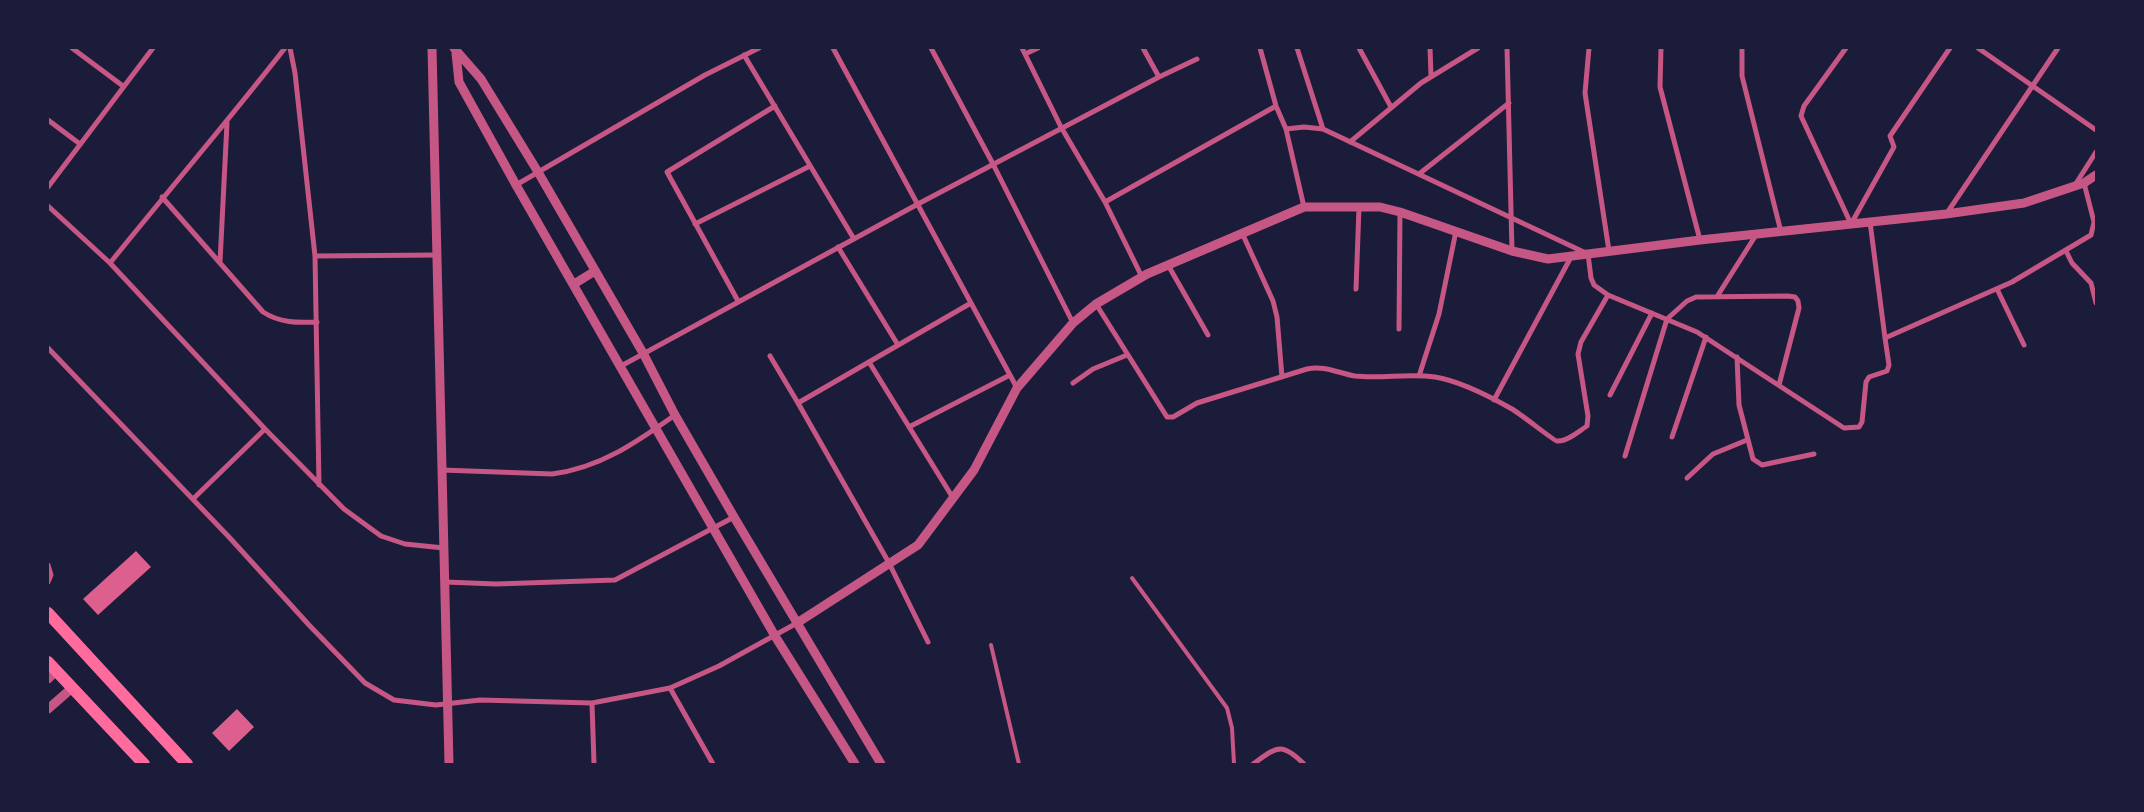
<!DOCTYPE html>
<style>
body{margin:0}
#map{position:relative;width:2144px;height:812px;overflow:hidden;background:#1b1b3a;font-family:Roboto,sans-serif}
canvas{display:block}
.frame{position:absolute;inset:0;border:49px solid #1b1b3a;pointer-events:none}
</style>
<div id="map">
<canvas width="2144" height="812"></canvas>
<div class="frame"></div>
</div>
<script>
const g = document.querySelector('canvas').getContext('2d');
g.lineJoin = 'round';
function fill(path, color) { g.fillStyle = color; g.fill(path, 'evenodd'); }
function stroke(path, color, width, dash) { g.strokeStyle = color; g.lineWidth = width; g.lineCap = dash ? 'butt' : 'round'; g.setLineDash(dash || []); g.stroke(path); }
fill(new Path2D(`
 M136 551 151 567 98 615 83 599Z
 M237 709 254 727 229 751 212 733Z`), '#dd5f8e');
stroke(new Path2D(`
 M1132 578 1227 708 1232 728 1234 764
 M991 645 1019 764`), '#c65784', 4);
stroke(new Path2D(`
 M72 48 123 86
 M290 48 295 73 315 256 319 485
 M833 48 1017 388
 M931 48 993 164 1073 323
 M1022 48 1061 127 1105 202
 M1260 48 1276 106 1286 129 1304 207
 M1297 48 1323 129
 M1359 48 1391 107
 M1430 48 1431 76
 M1507 48 1512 251
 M1589 48 1585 93 1609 251
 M1661 48 1660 87 1700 240
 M1742 48V76L1781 232
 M1846 48 1804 106 1801 116 1851 224
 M1978 48 2096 130
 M1025 54 1038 48
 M744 55 854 239
 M1159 77 1197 59
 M48 120 80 144
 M1286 129 1304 127 1323 129 1588 254 1591 278 1594 285 1608 295 1697 332 1844 428 1859 427 1862 422 1866 382 1869 377 1887 371 1889 365 1885 338 2012 282 2091 235 2094 222 2084 183
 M1350 142 1421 83 1478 48
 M1419 174 1509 103
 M516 185 705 75 759 48
 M2075 185 2096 152
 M48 187 153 48
 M162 197 263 312C280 323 297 323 317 322
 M48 206 110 263 265 429 344 509 381 536 405 544 444 548
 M1947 213 2058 48
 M1870 222 1885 338
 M695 224 810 166
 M1851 224 1894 147 1890 136 1950 48
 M1243 235 1273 301 1277 317 1282 377
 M838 247 898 345
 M2066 251 2072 263 2091 283 2096 303
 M315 256 437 255
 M220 262 227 123
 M110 263C168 191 228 121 285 48
 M1168 265 1208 335
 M1142 277 1105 202 1276 106
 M1356 289 1359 207
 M1997 289 2024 345
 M1718 295 1756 235
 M738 301 667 172 775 106
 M1096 304 1167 417H1173L1197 403 1307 369C1324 365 1338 373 1355 376 1381 379 1408 373 1435 377 1460 381 1489 396 1512 409 1521 414 1554 441 1557 441 1567 442 1579 431 1587 426L1588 416 1578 354 1581 342 1608 295
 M1399 329 1400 212
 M48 348 229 537 309 625 365 683 394 700 436 705 480 700 592 703 670 688 719 666 797 623
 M770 356 798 403
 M1737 357 1739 405 1753 459 1762 465 1814 454
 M869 362 953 498
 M621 366 918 204 1159 77 1143 48
 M1419 376 1439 314 1456 231
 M1073 383 1093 369 1127 355
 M1610 395 1652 313
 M1494 400 1571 257
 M909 427 1010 375
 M1672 437 1706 337
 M1625 456 1667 319 1687 301 1696 297 1788 296 1795 297 1798 301 1799 308 1779 385
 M442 470 552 474C600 468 637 442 675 415
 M1687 478 1713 454 1747 440
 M193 499 265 429
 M48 565 51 575 48 582
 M445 582 496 584 615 580 734 517
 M928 642 889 563 798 403 971 303
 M670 688 713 764
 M592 703 594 764
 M1253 764C1277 747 1281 741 1304 764`), '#c65784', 5);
stroke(new Path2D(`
 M432 48 449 764
 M454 48 481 79 538 172 643 353 675 415 734 517 881 764
 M456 53 459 82 516 185 775 636 855 764
 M574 284 595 271
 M797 623 918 545 974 470 1017 388 1073 323 1096 304 1147 274 1304 207H1380L1400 212 1512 251 1548 259 1700 240 1946 214 2024 203 2084 183 2096 175
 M48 679 56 671
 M48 709 72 688`), '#c65784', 9);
stroke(new Path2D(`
 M48 613 187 764
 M48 662 144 764`), '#ff6b9d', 12);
</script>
